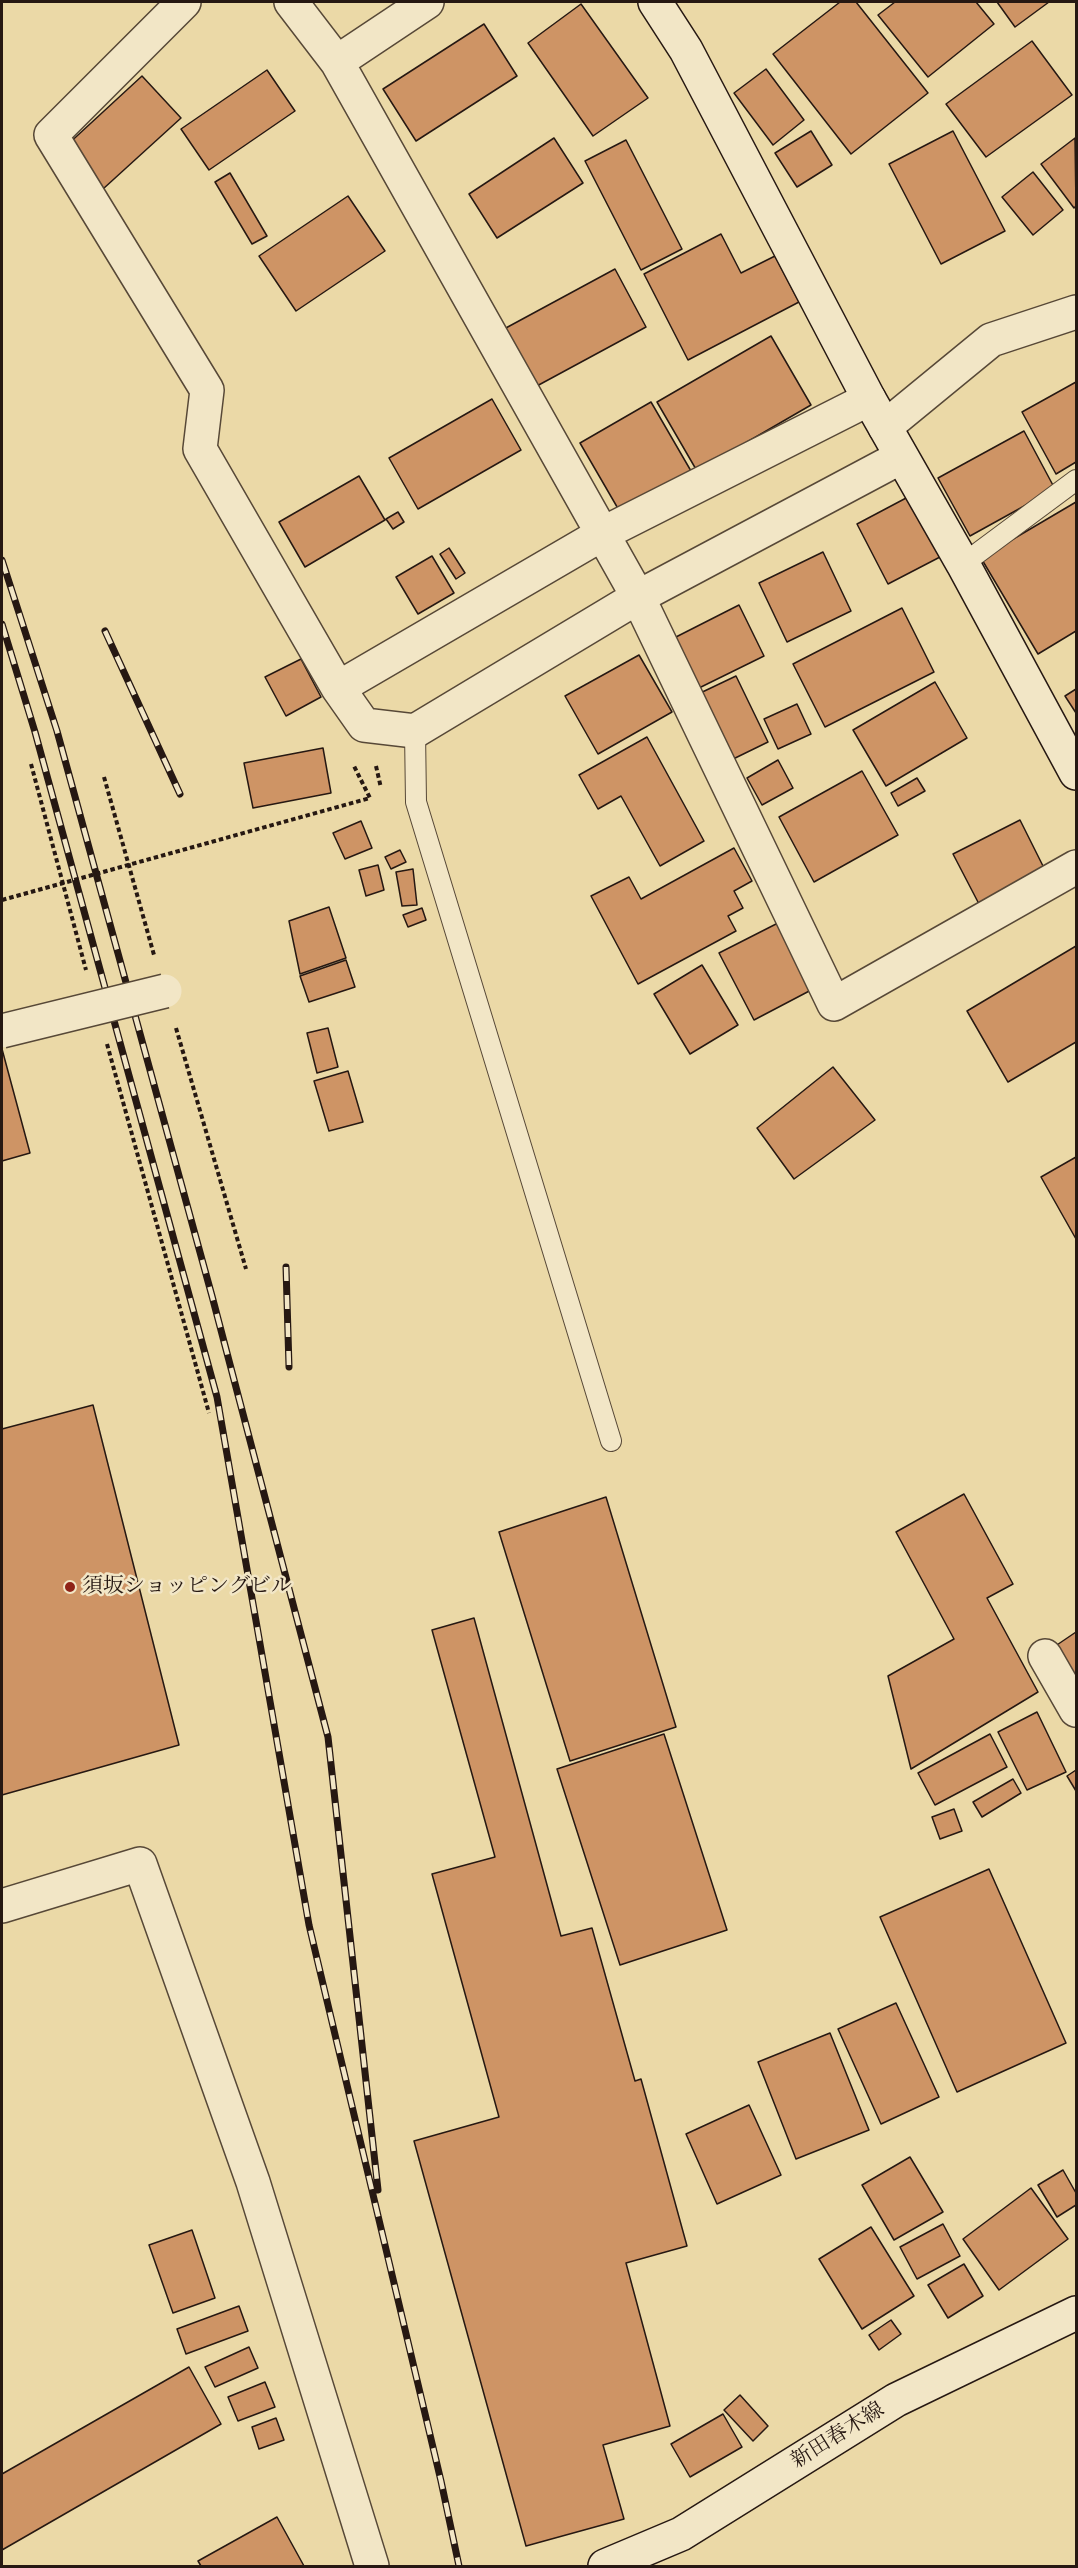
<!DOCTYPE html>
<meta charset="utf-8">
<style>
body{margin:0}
#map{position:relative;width:1078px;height:2568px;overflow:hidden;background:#ebd9a7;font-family:"IM FELL Great Primer",serif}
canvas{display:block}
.frame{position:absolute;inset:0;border:3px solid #261812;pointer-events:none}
</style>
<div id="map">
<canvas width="1078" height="2568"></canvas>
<div class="frame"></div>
</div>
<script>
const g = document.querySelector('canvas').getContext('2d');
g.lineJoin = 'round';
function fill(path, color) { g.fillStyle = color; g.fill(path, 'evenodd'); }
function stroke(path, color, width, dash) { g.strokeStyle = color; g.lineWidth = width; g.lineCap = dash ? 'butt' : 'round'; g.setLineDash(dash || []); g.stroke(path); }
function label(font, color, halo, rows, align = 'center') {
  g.font = font + ' "IM FELL Great Primer","Noto Serif JP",serif'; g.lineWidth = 5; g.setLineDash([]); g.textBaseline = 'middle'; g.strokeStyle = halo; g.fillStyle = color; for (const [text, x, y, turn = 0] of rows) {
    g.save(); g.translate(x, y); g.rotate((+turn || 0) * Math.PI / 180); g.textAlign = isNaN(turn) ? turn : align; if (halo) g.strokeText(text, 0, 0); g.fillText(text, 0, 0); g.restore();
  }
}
const building = new Path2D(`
 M840 2H856L928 93 851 154 773 54Z
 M895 2H976L994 24 928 77 878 15Z
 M997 2H1049L1015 27Z
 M581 4 648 98 593 136 528 43Z
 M484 24 517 76 416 141 383 89Z
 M1032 41 1072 95 986 157 946 104Z
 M766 69 804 120 773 145 734 93Z
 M267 70 295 111 209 170 181 129Z
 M142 76 181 118 103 189 65 147Z
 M811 131 832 165 797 187 775 153Z
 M953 131 1005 231 941 264 889 164Z
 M554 138 583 183 497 238 469 194Z
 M1075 138 1076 206 1074 208 1041 164Z
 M626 140 682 249 641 270 585 161Z
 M1033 172 1063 210 1033 235 1002 197Z
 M230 173 267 236 252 244 215 182Z
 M348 196 385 251 296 311 259 256Z
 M721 234 741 273 775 256 799 302 688 360 644 274Z
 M615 269 646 327 535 387 504 329Z
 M771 336 811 405 697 471 657 402Z
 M1076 382V462L1056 474 1022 412Z
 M492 399 521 450 418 509 389 458Z
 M651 402 691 471 620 512 580 443Z
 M1024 431 1055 489 970 536 938 478Z
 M359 476 385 520 305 567 279 522Z
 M908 497 940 557 888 584 857 524Z
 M1076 502V631L1038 654 981 558Z
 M398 512 404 522 393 529 386 519Z
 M449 548 465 573 456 579 440 554Z
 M823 552 851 611 787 642 759 583Z
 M432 556 454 593 418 614 396 577Z
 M739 605 764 656 699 688 674 638Z
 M902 608 934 672 825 727 793 664Z
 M639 655 672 712 598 754 565 696Z
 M301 659 321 697 286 716 265 677Z
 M736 676 768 742 727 762 694 696Z
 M935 682 967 738 886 786 853 730Z
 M1076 689V713L1065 696Z
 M797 704 811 734 778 749 764 719Z
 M647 737 704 841 660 866 621 796 598 809 579 775Z
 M323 748 331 793 253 808 244 763Z
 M778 760 793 788 762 805 747 778Z
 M862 771 898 835 814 882 779 817Z
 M917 778 925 791 898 806 891 793Z
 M1020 820 1045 870 979 904 953 854Z
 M361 821 372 848 345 859 333 833Z
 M734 848 752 881 734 891 743 908 728 916 736 931 638 984 591 896 629 877 641 899Z
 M400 850 406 862 391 869 385 857Z
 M378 865 384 890 366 896 359 870Z
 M413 869 417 905 402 906 396 872Z
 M329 907 346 958 300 974 289 921Z
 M422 908 426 920 408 927 403 915Z
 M780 922 815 988 754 1020 719 953Z
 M1076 946V1042L1008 1082 967 1011Z
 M346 960 355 987 309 1002 300 976Z
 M702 965 738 1025 690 1054 654 994Z
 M328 1028 338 1067 317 1073 307 1033Z
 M2 1049 30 1153 2 1161Z
 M833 1067 875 1120 794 1179 757 1128Z
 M348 1071 363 1122 329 1131 314 1081Z
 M1076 1157V1239L1041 1177Z
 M93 1405 179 1745 2 1795V1429Z
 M964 1494 1013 1584 987 1598 1038 1692 911 1769 888 1676 954 1639 896 1532Z
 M606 1497 676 1727 570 1761 499 1532Z
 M474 1618 561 1936 592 1928 635 2081 641 2079 687 2246 626 2263 670 2426 603 2445 624 2519 526 2546 414 2141 499 2117 432 1874 495 1857 432 1630Z
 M1076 1632V1675L1067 1681 1048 1651Z
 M1037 1712 1066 1772 1027 1790 998 1732Z
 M664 1734 727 1930 620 1965 557 1769Z
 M990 1734 1007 1767 935 1805 918 1773Z
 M1076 1770V1791L1067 1776Z
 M1013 1779 1021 1793 982 1817 973 1802Z
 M954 1809 962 1831 940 1839 932 1817Z
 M989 1869 1066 2043 957 2092 880 1917Z
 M896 2003 939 2097 881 2124 838 2029Z
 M830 2033 869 2130 796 2159 758 2062Z
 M749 2105 781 2175 717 2204 686 2134Z
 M910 2157 943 2212 894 2240 862 2185Z
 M1063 2170 1076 2193V2205L1057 2217 1038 2185Z
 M1031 2188 1068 2239 999 2290 963 2239Z
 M943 2224 960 2256 917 2279 900 2247Z
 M871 2227 914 2296 862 2329 819 2259Z
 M192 2230 215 2298 173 2313 149 2245Z
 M964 2264 983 2296 948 2318 928 2285Z
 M239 2306 248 2331 186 2354 177 2329Z
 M891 2320 901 2334 879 2350 869 2335Z
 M249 2347 258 2368 215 2387 205 2367Z
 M189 2367 221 2424 2 2550V2474Z
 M265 2382 275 2407 238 2421 228 2397Z
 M740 2395 768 2426 753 2441 724 2410Z
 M723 2414 742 2447 690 2477 671 2444Z
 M276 2418 284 2440 259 2449 252 2427Z
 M277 2517 304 2566H201L198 2561Z`);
fill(building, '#ce9465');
stroke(building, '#261812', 1.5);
const lane = new Path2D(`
 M963 564 1076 480
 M415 731 416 802 611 1441`);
const street = new Path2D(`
 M184 2 51 135 207 390 200 449 338 688
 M291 2 337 62 427 2
 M337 62 638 597 834 1004 1076 867
 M869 399 604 533 338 688 364 725 415 731 638 597 901 457
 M885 427 991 340 1076 312
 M1045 1656 1076 1710
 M2 1906 140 1864 253 2182 372 2566`);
const secondary = new Path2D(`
 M655 2 686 50 869 399 963 564 1076 773
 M605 2566 681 2534 896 2400 1076 2313`);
stroke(lane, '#574837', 22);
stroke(street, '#574837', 36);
stroke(secondary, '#261812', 36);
stroke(new Path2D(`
 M31 764 86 970
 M376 766 381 788
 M104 777 154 955
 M176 1028 246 1269
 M107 1044 209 1413`), '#261812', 4, [4.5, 3]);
stroke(lane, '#f2e6c6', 20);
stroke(street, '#f2e6c6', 33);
stroke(secondary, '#f2e6c6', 33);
const rail = new Path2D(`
 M2 560 57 731 212 1296 328 1737 378 2190
 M2 624 35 732 217 1397 309 1925 441 2481 459 2566
 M105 631 180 794
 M286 1267 289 1367`);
stroke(rail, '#261812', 7);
stroke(rail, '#f2e6c6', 4.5, [14]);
const streetBridge = new Path2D(`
 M2 1031 165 991`);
stroke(streetBridge, '#574837', 36, []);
stroke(new Path2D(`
 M2 900 370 798 353 764`), '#261812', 4, [4.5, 3]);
stroke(streetBridge, '#f2e6c6', 33);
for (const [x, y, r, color] of [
 [70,1587,6,"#8f2418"]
]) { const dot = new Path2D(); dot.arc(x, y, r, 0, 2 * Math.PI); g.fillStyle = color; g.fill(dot); stroke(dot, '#f2e6c6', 2); }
label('21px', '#261812', '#f2e6c6', [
 ["須坂ショッピングビル",82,1587]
], 'left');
label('21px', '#261812', '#f2e6c6', [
 ["新田春木線",838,2436,-32]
]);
</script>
